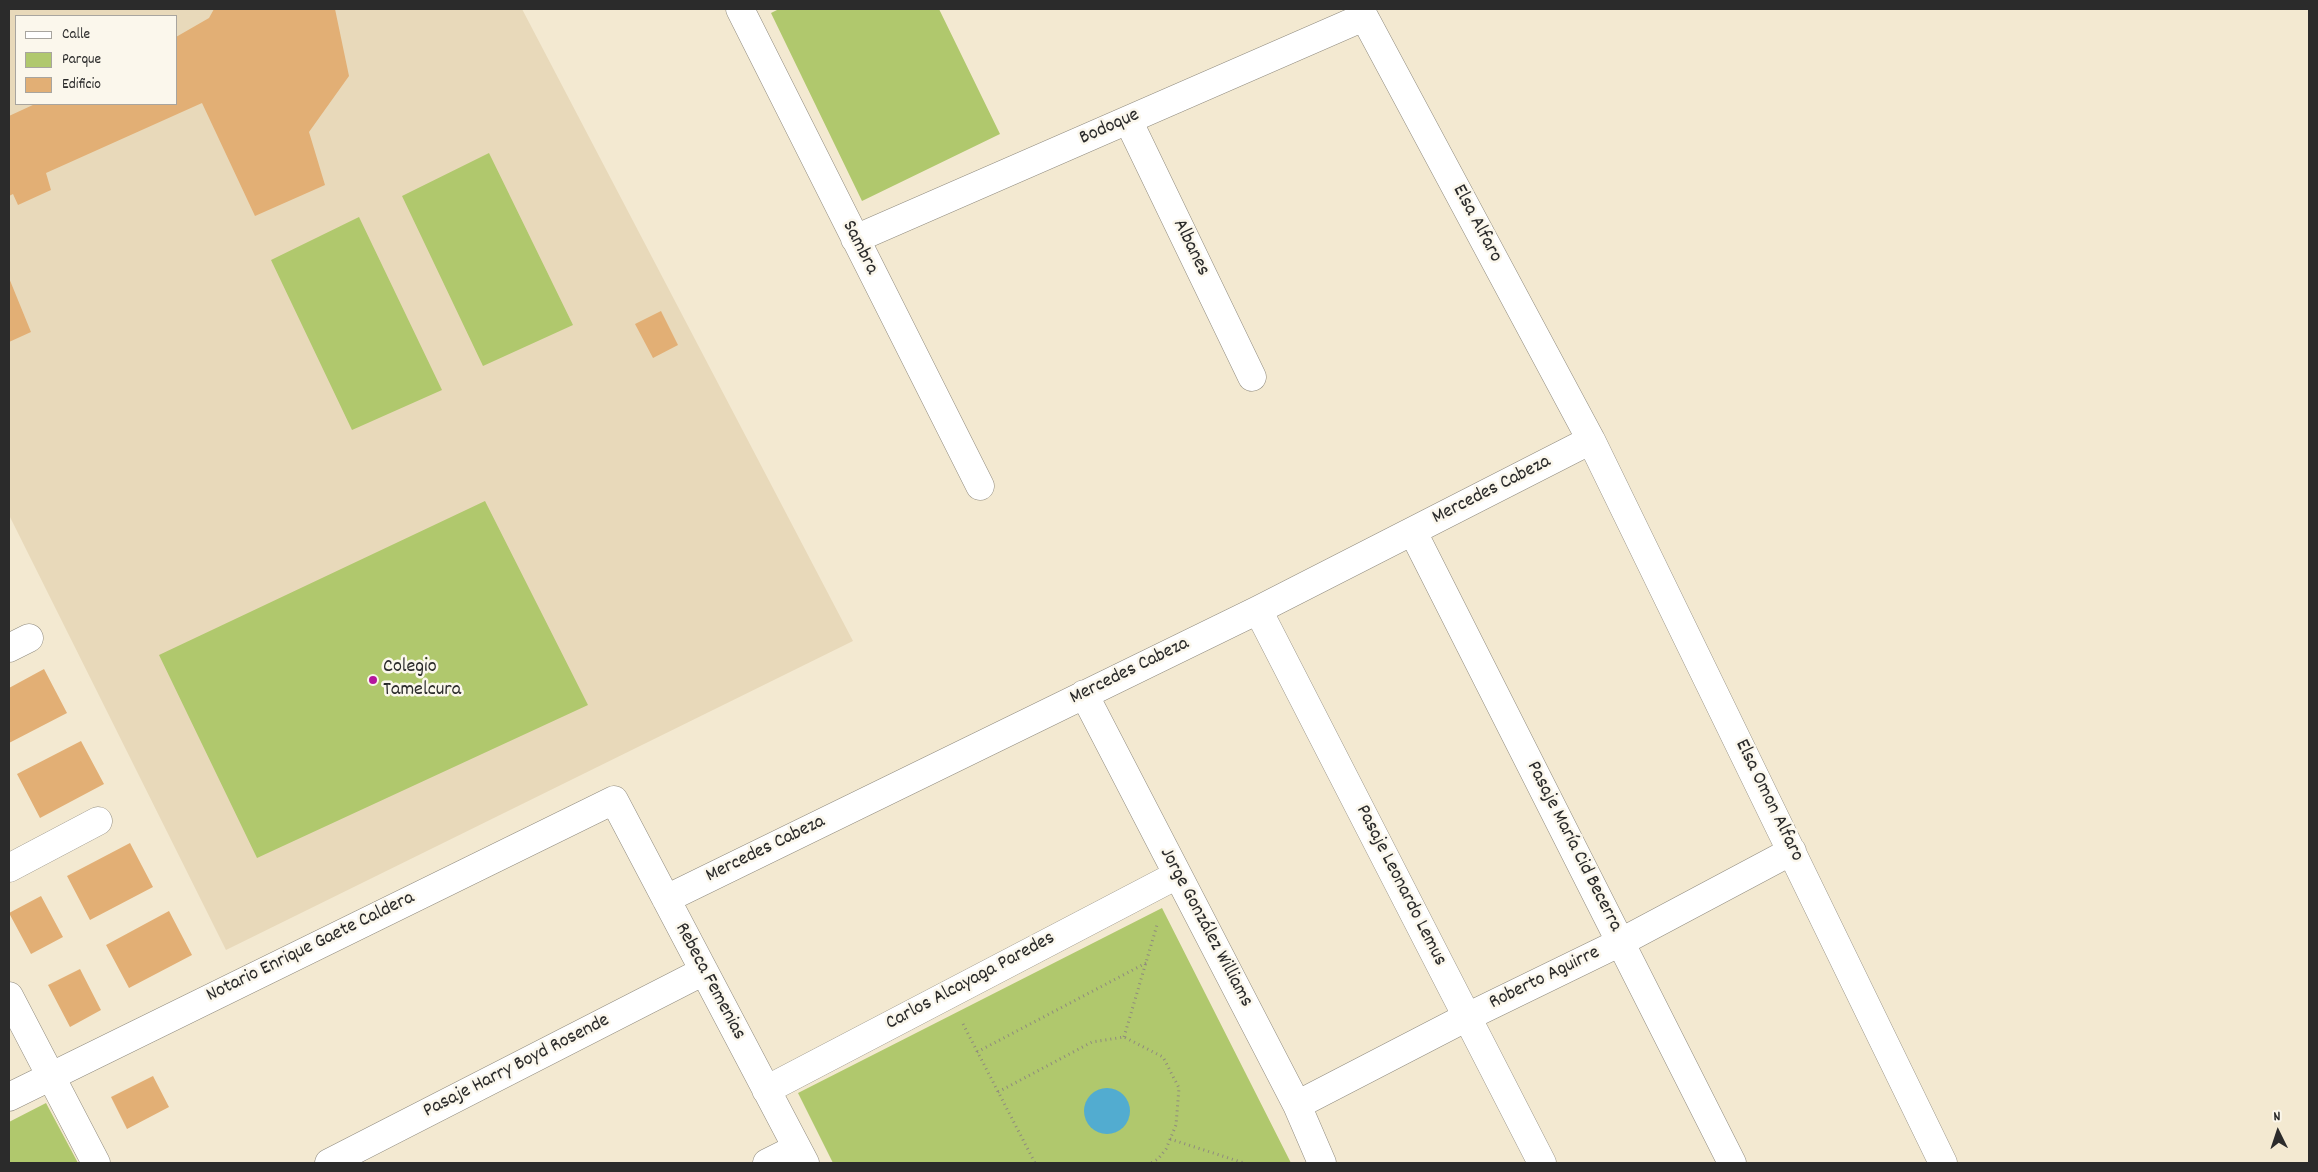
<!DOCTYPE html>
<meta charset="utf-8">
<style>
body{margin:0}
#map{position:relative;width:2318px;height:1172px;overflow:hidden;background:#f3e9d1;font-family:Dekko,sans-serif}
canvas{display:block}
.frame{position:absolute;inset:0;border:10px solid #2b2b2b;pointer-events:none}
.legend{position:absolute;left:15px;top:15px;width:162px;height:90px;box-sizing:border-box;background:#fbf7ec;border:1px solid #a8a59f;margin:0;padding:6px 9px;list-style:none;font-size:15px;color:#2b2b2b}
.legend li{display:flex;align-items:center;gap:10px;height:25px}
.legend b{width:25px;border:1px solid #a8a59f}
.north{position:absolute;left:2253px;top:1107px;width:50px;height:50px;-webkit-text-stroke:4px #fbf7ec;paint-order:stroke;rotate:356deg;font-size:14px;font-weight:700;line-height:20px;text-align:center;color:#2b2b2b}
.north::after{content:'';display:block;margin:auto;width:18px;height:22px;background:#2b2b2b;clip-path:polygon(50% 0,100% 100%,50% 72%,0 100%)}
</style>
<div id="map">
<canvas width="2318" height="1172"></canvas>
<div class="frame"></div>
<ul class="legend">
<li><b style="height:6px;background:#fff"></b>Calle</li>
<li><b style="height:14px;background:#b0c86d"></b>Parque</li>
<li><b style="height:14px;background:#e2af75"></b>Edificio</li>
</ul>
<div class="north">N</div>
</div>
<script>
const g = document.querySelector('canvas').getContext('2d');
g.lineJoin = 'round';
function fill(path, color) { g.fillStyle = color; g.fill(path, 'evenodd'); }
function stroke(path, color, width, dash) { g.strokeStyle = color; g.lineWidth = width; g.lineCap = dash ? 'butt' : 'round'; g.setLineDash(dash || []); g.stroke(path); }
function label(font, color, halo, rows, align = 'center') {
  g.font = font + ' Dekko,sans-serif'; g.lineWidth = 5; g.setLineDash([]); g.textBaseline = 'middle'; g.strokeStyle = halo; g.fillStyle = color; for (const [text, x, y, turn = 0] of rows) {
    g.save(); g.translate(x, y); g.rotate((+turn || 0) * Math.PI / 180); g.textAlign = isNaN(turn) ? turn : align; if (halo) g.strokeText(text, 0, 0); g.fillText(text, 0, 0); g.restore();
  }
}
fill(new Path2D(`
 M9 9H522L853 641 226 950 9 515ZM16 16H176V104H16Z`), '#e8d9ba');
fill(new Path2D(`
 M779 9H939L1000 134 862 201 771 13Z
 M489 153 573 325 483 366 402 196Z
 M359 217 442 390 352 430 271 260Z
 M485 501 588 705 257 858 159 655Z
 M1162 908 1291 1163H833L798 1093Z
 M46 1103 78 1163H9V1122Z`), '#b0c86d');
fill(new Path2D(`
 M1084 1111a23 23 0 1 1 46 0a23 23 0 1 1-46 0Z`), '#52acd0');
fill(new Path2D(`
 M214 9H335L349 76 309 132 325 185 255 216 202 103 46 173 51 190 18 205 13 194 9 196V116L35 104H176V37L209 18Z
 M9 278 31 332 9 342Z
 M661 311 678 345 653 358 635 324Z
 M44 669 67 713 9 743V688Z
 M81 741 104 784 40 818 17 774Z
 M130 843 153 887 90 920 67 876Z
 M41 896 63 937 31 954 9 913Z
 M169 911 192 955 129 988 106 945Z
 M80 969 101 1010 70 1027 48 985Z
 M153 1076 169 1107 127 1129 111 1097Z`), '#e2af75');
const minor = new Path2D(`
 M740 9 980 486
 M1360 9 1591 440 1943 1163
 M1128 120 1252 377
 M855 239 1364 17
 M1413 532 1732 1163
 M1258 610 1542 1163
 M9 648 29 638
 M1084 694 1297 1105 1322 1163
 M9 868 98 821
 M666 899 1258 610 1591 440
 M9 996 96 1163
 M766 1090 1177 875
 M9 1097 614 800 805 1163
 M1297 1105 1467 1017 1621 942 1792 851
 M329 1163 704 971
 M767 1163 797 1148`);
stroke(minor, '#8f8a7e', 29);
stroke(new Path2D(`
 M963 1024 1035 1163
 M1124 1037 1157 925
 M977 1052 1146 963
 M998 1092 1092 1042 1124 1037 1163 1057 1179 1088 1176 1125 1166 1149 1158 1159 1151 1163
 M1170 1139 1244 1163`), '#8f8a7e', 3, [1, 4]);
stroke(minor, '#fff', 28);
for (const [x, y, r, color] of [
 [373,680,5,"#b5179e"]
]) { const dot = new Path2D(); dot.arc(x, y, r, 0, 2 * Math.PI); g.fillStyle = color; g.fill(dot); stroke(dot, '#fbf7ec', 2); }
label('20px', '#2b2b2b', '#fbf7ec', [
 ["Bodoque",1110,128,-24],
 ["Elsa Alfaro",1476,224,62],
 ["Sambra",859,248,63],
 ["Albanes",1190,248,64],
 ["Mercedes Cabeza",1492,491,-27],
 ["Mercedes Cabeza",1130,672,-26],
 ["Elsa Omon Alfaro",1768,801,64],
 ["Pasaje María Cid Becerra",1573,847,63],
 ["Mercedes Cabeza",766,850,-26],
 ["Pasaje Leonardo Lemus",1400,886,63],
 ["Jorge González Williams",1205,928,62],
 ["Notario Enrique Gaete Caldera",311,948,-26],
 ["Roberto Aguirre",1545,979,-26],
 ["Rebeca Femenias",709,982,62],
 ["Carlos Alcayaga Paredes",971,982,-28],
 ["Pasaje Harry Boyd Rosende",517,1067,-27]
]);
label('20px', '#2b2b2b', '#fbf7ec', [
 ["Colegio",383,668],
 ["Tamelcura",383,691]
], 'left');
</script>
